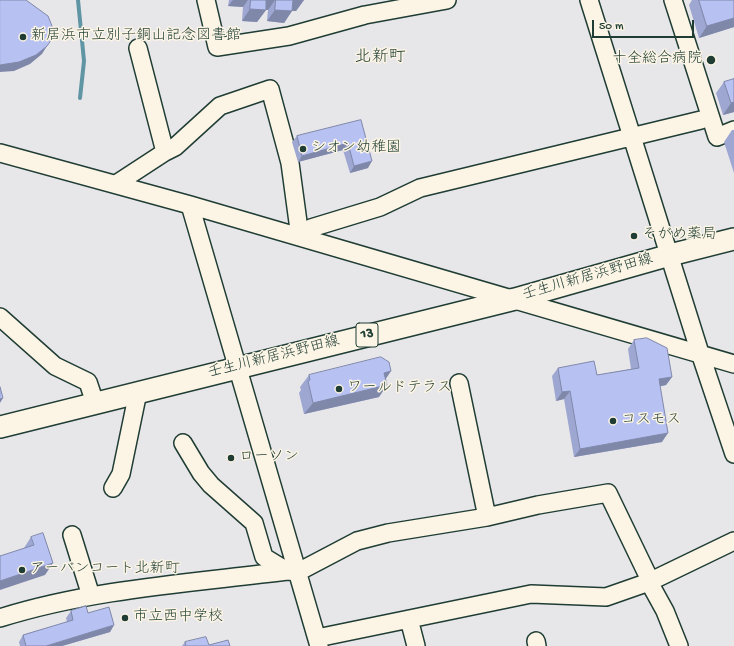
<!DOCTYPE html>
<meta charset="utf-8">
<style>
body{margin:0}
#map{position:relative;width:734px;height:646px;overflow:hidden;background:#e7e6e9;font-family:"Gochi Hand",sans-serif}
canvas{display:block}
.scale{position:absolute;left:592px;top:20px;width:102px;height:18px;box-sizing:border-box;border:2px solid #1f3d34;border-top:0;padding-left:5px;font-size:12px;line-height:14px;white-space:nowrap;color:#1f3d34;-webkit-text-stroke:3px #fcf5e5;paint-order:stroke}
</style>
<div id="map">
<canvas width="734" height="646"></canvas>
<div class="scale">50 m</div>
</div>
<script>
const g = document.querySelector('canvas').getContext('2d');
g.lineJoin = 'round';
function stroke(path, color, width, dash) { g.strokeStyle = color; g.lineWidth = width; g.lineCap = dash ? 'butt' : 'round'; g.setLineDash(dash || []); g.stroke(path); }
function fill(path, color) { g.fillStyle = color; g.fill(path, 'evenodd'); }
function label(font, color, halo, rows, align = 'center') {
  g.font = font + ' "Gochi Hand","Klee One",sans-serif'; g.lineWidth = 3; g.setLineDash([]); g.textBaseline = 'middle'; g.strokeStyle = halo; g.fillStyle = color; for (const [text, x, y, turn = 0] of rows) {
    g.save(); g.translate(x, y); g.rotate((+turn || 0) * Math.PI / 180); g.textAlign = isNaN(turn) ? turn : align; if (halo) g.strokeText(text, 0, 0); g.fillText(text, 0, 0); g.restore();
  }
}
stroke(new Path2D(`
 M78 0 84 61 80 98`), '#6095a4', 4);
const minor = new Path2D(`
 M206 0 217 47 289 36 365 15 447 0
 M589 0 700 353 734 454
 M673 0 717 137 734 130
 M165 152 175 147 220 106 270 89 290 163 300 237
 M0 153 190 205 734 364
 M116 184 165 152 138 48
 M190 205 319 646
 M300 237 311 228 380 207 420 188 701 120
 M0 317 55 366 88 382 95 403
 M459 383 487 517
 M183 443 201 473 211 485 254 523 264 557 287 571
 M113 488 121 474 138 392
 M72 535 91 596
 M0 618C92 589 192 583 287 571L298 572 357 541 388 533 487 517 538 505 608 493 648 576 649 582 665 611 679 646
 M409 619 416 646
 M317 638 531 594 606 597 649 582 734 541
 M536 641 537 646`);
const major = new Path2D(`
 M0 427 515 299 670 255 734 239`);
stroke(minor, '#1f3d34', 20);
stroke(major, '#1f3d34', 24);
stroke(minor, '#fcf5e5', 17);
stroke(major, '#fcf5e5', 21);
fill(new Path2D(`
 M229 0H304L296 11H292L284 23 267 21 268 10H266L257 22 242 21 243 7 228 6Z
 M692 0H734V27L699 38 689 5Z
 M734 79V112L723 115 716 93 724 82Z
 M361 120 368 168 350 173 343 150 298 162 292 142 297 136Z
 M732 130H734V173L724 142Z
 M634 340 672 377 666 385 660 386 662 442 574 457 564 399 556 401 552 376 558 368 597 375 631 369 628 349Z
 M391 371 385 379 387 385 379 397 304 414 299 393 301 390 300 387 309 375Z
 M31 537 45 575 24 548Z
 M71 611 88 613 114 625 110 632 62 646H20L19 642 23 635 67 622 66 618Z
 M185 642 209 645 230 646H182Z`), '#9da7d1');
fill(new Path2D(`
 M233 0H248L243 7 228 6Z
 M265 0H275L268 10 258 9Z
 M292 0H304L296 11H292L284 23 267 21 275 10Z
 M250 9 266 10 257 22 242 21Z
 M734 18V27L699 38 707 26Z
 M47 46 42 54 30 64 14 71 0 72V65Z
 M734 102V112L723 115 731 103Z
 M348 143 343 150 298 162 302 156Z
 M372 161 368 168 350 173 354 166Z
 M391 371 383 383 384 373Z
 M672 377 666 385 653 388 659 379Z
 M387 385 379 397 304 414 313 403Z
 M570 391 564 399 556 401 562 392Z
 M3 398 0 403V399Z
 M668 433 662 442 574 457 580 449Z
 M53 563 45 575 0 590V581Z
 M114 625 110 632 62 646H46Z`), '#8088aa');
const building = new Path2D(`
 M0 0H26L48 16 52 26V39L47 46 36 55 19 62 0 65Z
 M251 0H266V10L250 9Z
 M276 0H293L292 11 275 10Z
 M699 0H734V18L707 26Z
 M734 79V102L731 103 724 82Z
 M361 120 372 161 354 166 348 143 302 156 297 136Z
 M647 338 667 348 672 377 659 379 668 433 580 449 570 391 562 392 558 368 594 361 597 375 639 368 634 340Z
 M381 357 389 362 391 371 384 373 387 385 313 403 308 381 310 380 309 375Z
 M0 387 3 398 0 399Z
 M43 533 53 563 0 581V556L34 545 31 537Z
 M86 606 88 613 109 607 114 625 46 646H26L23 635 73 620 71 611Z
 M206 637 209 645 228 640 230 646H186L185 642Z`);
fill(building, '#b7c2f3');
stroke(building, '#8088aa', 1);
for (const [x, y, r, color] of [
 [23,37,4,"#1f3d34"],
 [711,60,5,"#1f3d34"],
 [303,149,4,"#1f3d34"],
 [634,236,4,"#1f3d34"],
 [339,389,4,"#1f3d34"],
 [613,421,4,"#1f3d34"],
 [231,458,4,"#1f3d34"],
 [22,570,4,"#1f3d34"],
 [125,618,4,"#1f3d34"]
]) { const dot = new Path2D(); dot.arc(x, y, r, 0, 2 * Math.PI); g.fillStyle = color; g.fill(dot); stroke(dot, '#fcf5e5', 1.5); }
for (const [x, y, w] of [
 [367,335,22]
]) { const box = new Path2D(); box.roundRect(x - w / 2, y - 12, w, 24, 3); g.fillStyle = '#fcf5e5'; g.fill(box); stroke(box, '#1f3d34', 1); }
label('bold 14px', '#1f3d34', null, [
 ["13",367,335]
]);
label('15px', '#1f3d34', '#fcf5e5', [
 ["新居浜市立別子銅山記念図書館",31,37],
 ["十全総合病院",702,60,"right"],
 ["シオン幼稚園",311,149],
 ["そがめ薬局",642,236],
 ["ワールドテラス",347,389],
 ["コスモス",621,421],
 ["ローソン",239,458],
 ["アーバンコート北新町",30,570],
 ["市立西中学校",133,618]
], 'left');
label('15px', '#1f3d34', '#fcf5e5', [
 ["壬生川新居浜野田線",588,278,-16],
 ["壬生川新居浜野田線",274,358,-14]
]);
label('17px', '#1f3d34', '#fcf5e5', [
 ["北新町",380,58]
]);
</script>
